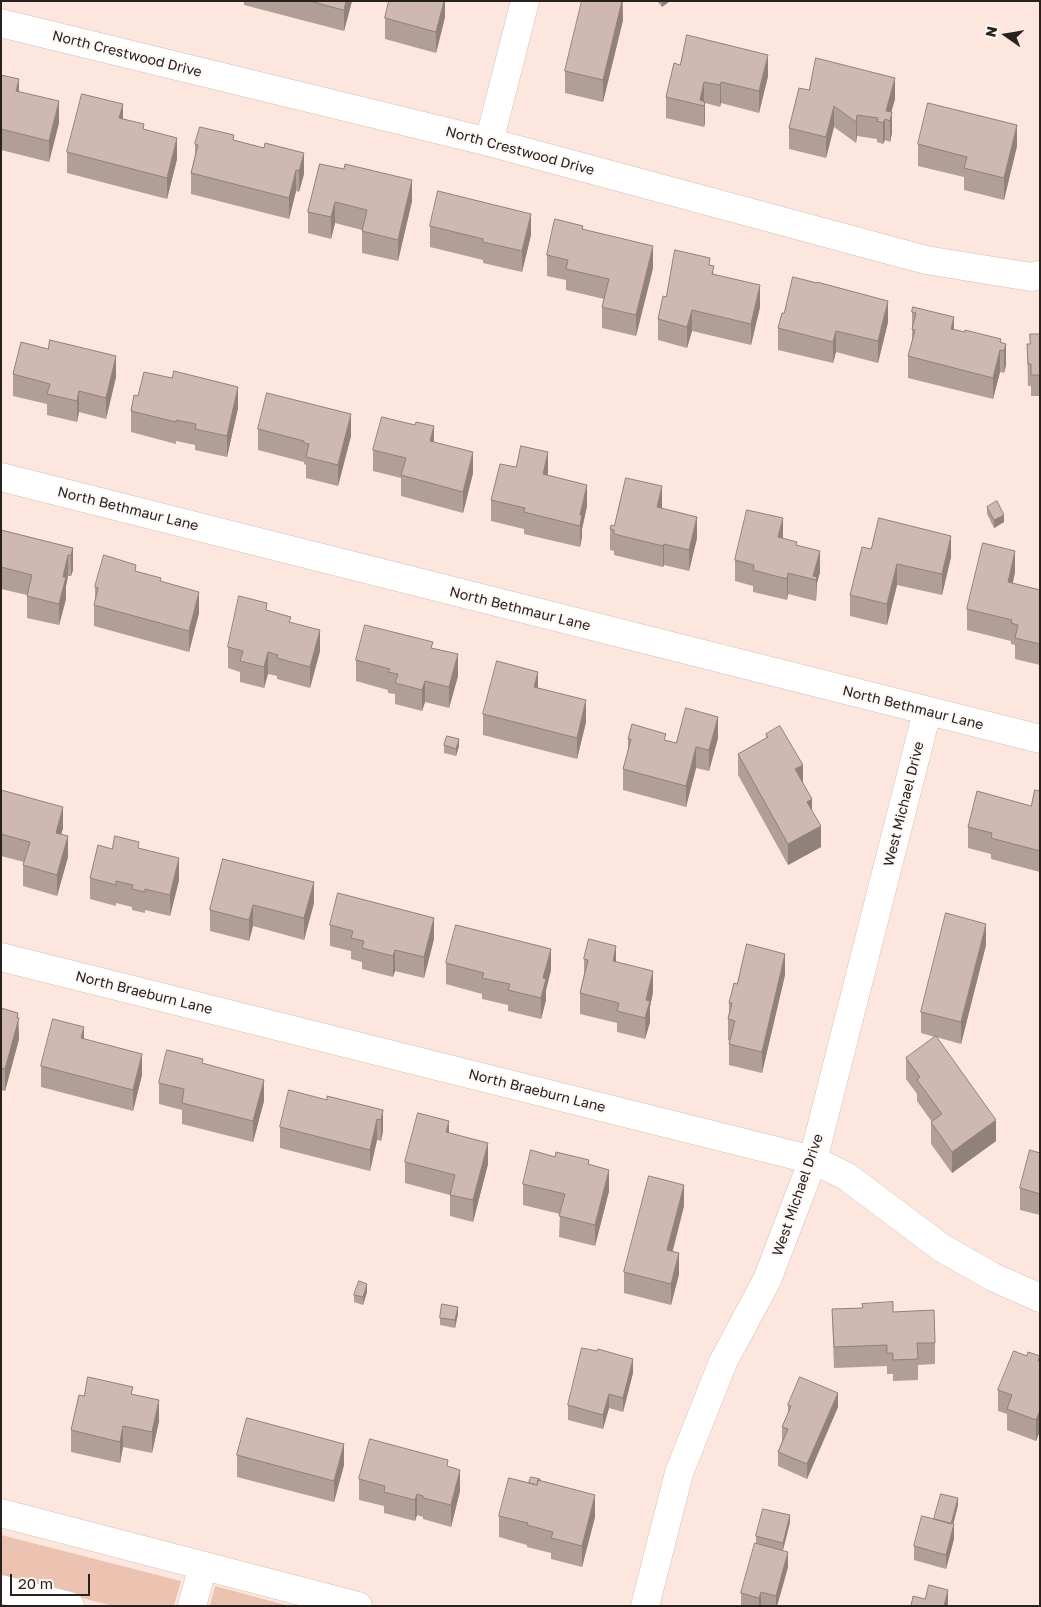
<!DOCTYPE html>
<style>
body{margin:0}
#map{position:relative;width:1041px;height:1607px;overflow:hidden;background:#fde6dd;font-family:"Golos Text",sans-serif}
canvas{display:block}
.frame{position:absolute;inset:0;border:2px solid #29211d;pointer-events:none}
.north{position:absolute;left:981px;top:10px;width:50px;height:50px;-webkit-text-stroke:4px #fcf8f6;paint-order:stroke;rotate:283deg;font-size:14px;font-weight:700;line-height:20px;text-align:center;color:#29211d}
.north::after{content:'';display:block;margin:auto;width:18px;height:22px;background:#29211d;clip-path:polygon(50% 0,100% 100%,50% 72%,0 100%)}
.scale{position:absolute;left:10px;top:1574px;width:80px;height:22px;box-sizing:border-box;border:2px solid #29211d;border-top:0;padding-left:6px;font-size:15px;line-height:18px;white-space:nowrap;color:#29211d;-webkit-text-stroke:4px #fcf8f6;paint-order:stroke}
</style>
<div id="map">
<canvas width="1041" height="1607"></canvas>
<div class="frame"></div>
<div class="north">N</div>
<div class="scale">20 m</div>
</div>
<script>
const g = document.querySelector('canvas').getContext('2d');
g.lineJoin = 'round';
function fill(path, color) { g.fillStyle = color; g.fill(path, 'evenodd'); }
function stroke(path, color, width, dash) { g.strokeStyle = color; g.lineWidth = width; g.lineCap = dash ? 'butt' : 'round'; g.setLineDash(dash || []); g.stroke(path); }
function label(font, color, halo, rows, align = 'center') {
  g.font = font + ' "Golos Text",sans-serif'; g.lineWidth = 4.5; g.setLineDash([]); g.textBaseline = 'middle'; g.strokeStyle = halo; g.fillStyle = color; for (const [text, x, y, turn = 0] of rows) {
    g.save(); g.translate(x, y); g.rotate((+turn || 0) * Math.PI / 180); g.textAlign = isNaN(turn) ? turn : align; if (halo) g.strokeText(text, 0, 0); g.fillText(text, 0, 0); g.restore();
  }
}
fill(new Path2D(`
 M1 1535 181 1581 174 1606H113L1 1577Z
 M215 1586 289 1606H210Z`), '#ecc2b1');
const minor = new Path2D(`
 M1 23 489 142 926 260 1031 277 1040 275
 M489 142 525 1
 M1 477 1040 739
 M1 957 813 1160 846 1176 942 1248 993 1277 1040 1298
 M1 1589 70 1606
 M192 1606 203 1566
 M645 1606 679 1473 723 1362 767 1280 813 1160 927 712`);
const tertiary = new Path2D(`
 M1 1513 358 1606`);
stroke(minor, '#d4beb5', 29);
stroke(tertiary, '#d4beb5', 29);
stroke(minor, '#fff', 28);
stroke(tertiary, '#fff', 28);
fill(new Path2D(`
 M244 1H352L344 31 244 5Z
 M445 1V17L436 53 385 39V18Z
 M623 1V20L603 102 565 93V71Z
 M657 1H670L662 7Z
 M680 65 768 76 759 113 721 103 720 107 705 103V123L704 127 666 118V97Z
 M1 75 19 91 59 123 49 162 1 150Z
 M809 90 895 99 891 112 892 133 890 142 885 140 883 144 877 142V139L857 136 856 143 834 127 826 158 789 149V128Z
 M123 119 144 130 177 159 167 199 67 173V152Z
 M234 140 264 148 304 174 299 192 296 191 289 219 191 194V173L195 155V144Z
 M918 144 1017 146 1004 200 964 190V177L918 166Z
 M320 164 412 201 398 261 362 253V230L335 223 331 239 308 233V212Z
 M430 226 531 235 522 272 483 263V260L430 247Z
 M583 229 653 268 636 336 602 328V307L604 299 566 290V280L547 276V255Z
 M710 265 714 274 760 307 751 345 692 331 687 348 658 340V319L666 297Z
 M913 307 954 329 1006 344V365L1004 373 1000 372 993 399 908 378V356L912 343V312Z
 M888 322 878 363 836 352 833 363 778 350V328Z
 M1040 334V396H1031V386H1028L1027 344H1030Z
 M13 374 116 377 106 419 79 412 77 422 47 415V404L13 396Z
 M138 396 238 408 227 457 195 450V445L176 441V444L131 432V411Z
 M258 429 351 436 338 486 306 478V465L304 464V462L258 450Z
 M434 442 473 473 463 513 401 496V478L373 471V450Z
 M548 473 547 475 587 506 582 529V537L580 547 524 534V529L491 521V500Z
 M987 507 1004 522 994 528 987 514Z
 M662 508 697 538 689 571 664 565 663 567 614 555V551L610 550V529L614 526Z
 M1 530 73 548V570L71 576H68L66 586V599L59 625 27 618V595L1 589Z
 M783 539 797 545 820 572 817 583 816 601 788 594 787 600 753 592V586L735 581V560Z
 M871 549 951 557 942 595 897 585 887 625 850 616V595Z
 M136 571 161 582 199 613 189 652 94 626V605L95 600V587Z
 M1015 572 1013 583 1040 590V665L1015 659V645L1011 644V641L967 630V609Z
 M267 611 291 623 320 651 310 688 277 679V676L268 674 264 688 240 682V672L228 668V647Z
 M433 648 458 676 449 708 425 702 422 711 395 704V694L388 693V690L356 681V660Z
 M538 688 586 722 577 759 483 735V714Z
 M766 734 803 782 812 810 821 847 788 865 738 775V754L766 738Z
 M718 738 709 771 696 768 686 807 623 790V769L628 751V739L666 740 676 743Z
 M444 745 459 746 456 756 444 753Z
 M1 790 63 828 61 834 68 857 57 896 23 886V865L24 862 1 856Z
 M1040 791V872L991 859V854L968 848V827L1031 806Z
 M139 848 179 880 170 916 145 910V913L132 910V907L116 903V906L90 899V878L112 849Z
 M223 859 314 903 304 940 253 926 249 941 210 931V910Z
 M330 925 434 939 424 978 395 971 393 977 362 969V962L351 959V951L330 946Z
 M986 945 961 1044 936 1037 996 1141 952 1173 931 1144V1122H932L917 1101V1094L906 1079V1058L935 1037 921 1033V1012Z
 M584 959 616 961 653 992 650 1007V1022L645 1039 617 1032V1023L580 1014V993L584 974Z
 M446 963 551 970 546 990V1000L541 1019 508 1011V1005L482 999V994L446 984Z
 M785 975 762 1073 729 1065V1044L730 1041 728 1040V1019L729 1012V1003L737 984Z
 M1 1008 18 1018 19 1039 5 1091 1 1090Z
 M84 1039 142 1075 133 1111 41 1087V1066Z
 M159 1083 264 1101 253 1142 182 1124V1110L159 1104Z
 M327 1100 383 1110V1131L381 1141 377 1140 370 1171 280 1148V1127Z
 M1040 1153V1215L1020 1210V1188Z
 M405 1162 488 1164 473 1222 450 1216V1195L405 1183Z
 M589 1164 609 1191 595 1246 559 1237 560 1214 523 1205V1184Z
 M684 1206 673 1251 679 1274 671 1305 624 1293V1272Z
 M367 1292 363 1305 354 1302V1295Z
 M832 1309 893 1312 935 1343V1364L918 1365V1380L893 1381V1374H887V1366L834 1368Z
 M458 1314 455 1328 440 1325V1318Z
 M1027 1356H1040V1431L1036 1441 1007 1430V1414L998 1411V1390Z
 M633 1373 623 1412 609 1408 603 1429 568 1420V1405Z
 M133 1394 159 1421 152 1453 123 1447 120 1463 71 1452V1430L84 1396Z
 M788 1405 838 1407 807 1479 778 1466V1452L782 1441V1427L788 1413Z
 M237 1455 344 1465 334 1502 237 1477Z
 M448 1467 460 1491 451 1527 423 1519V1517L417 1515 415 1521 384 1513V1506L359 1500V1479Z
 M540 1481 595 1517 582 1567 551 1559V1553L527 1547V1545L499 1537V1516L529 1483Z
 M958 1505 953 1524 954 1539 946 1569 914 1560V1546L934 1519Z
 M790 1522 783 1550 788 1567 777 1606H741V1593L756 1543V1536Z`), '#b19e96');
fill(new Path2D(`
 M346 1H352L344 31V10Z
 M444 1H445V17L436 53V32Z
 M622 1 623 20 603 102V80Z
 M662 1H670L662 7Z
 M768 55V76L759 113V91Z
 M895 78V99L889 120 886 111Z
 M19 79V100L16 91Z
 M704 82V103L700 100Z
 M721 82V103L720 107V85Z
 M59 101V123L49 162V141Z
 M705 102V123L704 127V106Z
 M123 104V125L119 118Z
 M834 106V127L826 158V137Z
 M892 112V133L890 142V121Z
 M857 115V136L856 143V122Z
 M885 119V140L883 144V123Z
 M1017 125V146L1004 200V178Z
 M177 138V159L167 199V178Z
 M304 153V174L299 192V171Z
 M296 170V191L289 219V198Z
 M412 180V201L398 261V240Z
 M335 202V223L331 239V217Z
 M531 214V235L522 272V251Z
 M653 246V268L636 336V315Z
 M760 285V307L751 345V324Z
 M888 301V322L878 363V341Z
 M692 310V331L687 348V327Z
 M954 317V338L951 329Z
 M836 331V352L833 363V342Z
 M1006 344V365L1004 373V351Z
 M1000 350V372L993 399V378Z
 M116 356V377L106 419V398Z
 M238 387V408L227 457V436Z
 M79 391V412L77 422V401Z
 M351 414V436L338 486V465Z
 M434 426V448L430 441Z
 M473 452V473L463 513V492Z
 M548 452V473L543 496V474Z
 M587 485V506L582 529V537L580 547V515Z
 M662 486V508L657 528V507Z
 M1004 515V522L994 528V520Z
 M697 517V538L689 571V550Z
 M783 518V540L778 537Z
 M951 536V557L942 595V574Z
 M664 544V565L663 567V546Z
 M73 548V570L71 576V555Z
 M820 551V572L817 583 816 601V580L813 576Z
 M1015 551V572L1008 603V582Z
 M68 555V576L66 586V599L59 625V604L63 577Z
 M897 564V585L887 625V604Z
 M788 573V594L787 600V579Z
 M199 592V613L189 652V631Z
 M320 630V651L310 688V667Z
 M268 652V674L264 688V667Z
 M458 654V676L449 708V687Z
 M538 672V694L534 687Z
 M425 681V702L422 711V690Z
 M586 700V722L577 759V738Z
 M718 717V738L709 771V750Z
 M459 739V746L456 756V749Z
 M696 747V768L686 807V786Z
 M803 765V786L795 769Z
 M812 799V820L807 802Z
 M63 807V828L56 854V833Z
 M821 826V847L788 865V844Z
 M68 836V857L57 896V875Z
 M179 858V880L170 916V895Z
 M314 882V903L304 940V918Z
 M253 905V926L249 941V920Z
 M434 918V939L424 978V957Z
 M986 924V945L961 1044V1022Z
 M616 946V967L613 961Z
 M551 949V970L546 990V1000L541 1019V998L543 978Z
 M395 950V971L393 977V956Z
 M785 954V975L762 1073V1052Z
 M653 971V992L650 1007V1022L645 1039 646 1000Z
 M18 1013 19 1039 5 1091V1069Z
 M84 1027V1048L81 1038Z
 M142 1054V1075L133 1111V1090Z
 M264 1080V1101L253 1142V1121Z
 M383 1110V1131L381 1141V1120Z
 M377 1119V1140L370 1171V1150Z
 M996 1120V1141L952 1173V1152Z
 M449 1121V1142L446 1132Z
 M488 1143V1164L473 1222V1200Z
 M609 1170V1191L595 1246V1225Z
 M684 1185V1206L667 1271V1250Z
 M679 1253V1274L671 1305V1284Z
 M367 1284V1292L363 1305V1297Z
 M458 1307V1314L455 1328V1320Z
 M633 1359V1373L623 1412V1398Z
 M838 1393V1407L807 1479V1464Z
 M609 1394V1408L603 1429V1415Z
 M159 1400V1421L152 1453V1432Z
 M1040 1410V1431L1036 1441V1420Z
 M123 1426V1447L120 1463V1442Z
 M344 1444V1465L334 1502V1481Z
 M460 1470V1491L451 1527V1505Z
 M417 1494V1515L415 1521V1500Z
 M595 1495V1517L582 1567V1546Z
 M958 1498V1505L951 1533V1526Z
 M790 1515V1522L783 1550V1543Z
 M954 1524V1539L946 1569V1555Z
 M788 1552V1567L777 1606H776V1596Z
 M948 1590V1605L947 1606H944Z
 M761 1592V1606H759V1598Z`), '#90817a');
const building = new Path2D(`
 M310 1H346L344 10Z
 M389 1H444L436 32 385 18Z
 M582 1H622L603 80 565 71Z
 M687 35 768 55 759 91 721 82 720 85 704 82 700 100 705 102 704 106 666 97 674 63 680 65Z
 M816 58 895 78 886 111 892 112 890 121 885 119 883 123 877 121 878 118 857 115 856 122 834 106 826 137 789 128 799 88 809 90Z
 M1 75 19 79 16 91 59 101 49 141 1 129Z
 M82 94 123 104 119 118 144 124 143 129 177 138 167 178 67 152Z
 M928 103 1017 125 1004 178 964 168 967 157 918 144Z
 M200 127 234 135 233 140 264 148 265 143 304 153 299 171 296 170 289 198 191 173 198 145 195 144Z
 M320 164 344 169 345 164 412 180 398 240 362 231 367 210 335 202 331 217 308 212Z
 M438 191 531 214 522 251 483 242V239L430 226Z
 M555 219 583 226 582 229 653 246 636 315 602 307 609 279 566 269 568 260 547 255Z
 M675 250 710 258 709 265 714 266 712 274 760 285 751 324 692 310 687 327 658 319 663 296 666 297Z
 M793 277 817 283V282L888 301 878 341 836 331 833 342 778 328 782 313H784Z
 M913 307 954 317 951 329 965 332V330L1001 339 1000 342 1006 344 1004 351 1000 350 993 378 908 356 915 330 912 329 916 313 912 312Z
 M1030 334H1040V375H1031V364H1028L1027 344H1030Z
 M50 340 116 356 106 398 79 391 77 401 47 394 50 384 13 374 21 342 48 349Z
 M174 371 238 387 227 436 195 429 196 424 176 420V422L131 411 134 395 138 396 144 372 172 378Z
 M267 393 351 414 338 465 306 457 309 444 304 443V441L258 429Z
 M382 417 415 425 416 422 434 426 430 441 473 452 463 492 401 475 406 458 373 450Z
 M521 446 548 452 543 474 587 485 580 515H582L580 526 524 512 525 508 491 500 500 464 516 467Z
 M626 478 662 486 657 507 697 517 689 550 664 544 663 546 614 534V530L610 529 611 525 614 526Z
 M997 501 1004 515 994 520 987 507Z
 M747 510 783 518 778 537 797 542 796 545 820 551 813 576 817 577 816 580 788 573 787 579 753 570 754 565 735 560Z
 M879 518 951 536 942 574 897 564 887 604 850 595 862 547 871 549Z
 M1 530 73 548 71 555H68L63 577H66L59 604 27 596 32 575 1 567Z
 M983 543 1015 551 1008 582 1040 590V644L1015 638 1018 625 1011 623 1012 620 967 609Z
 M104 555 136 565 135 571 161 578 160 581 199 592 189 631 94 605 98 588 95 587Z
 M239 596 267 603 266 610 291 617 289 622 320 630 310 667 277 658 278 655 268 652 264 667 240 661 243 651 228 647Z
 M365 625 433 642 431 648 458 654 449 687 425 681 422 690 395 683 398 674 388 672 390 669 356 660Z
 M497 661 538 672 534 687 586 700 577 738 483 714Z
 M686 708 718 717 709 750 696 747 686 786 623 769 631 739H628L632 724 666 734 664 740 676 743Z
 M780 726 803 765 795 769 812 799 807 802 821 826 788 844 738 754 768 737 766 734Z
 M447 736 459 739 456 749 444 745Z
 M1 790 63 807 56 833 68 836 57 875 23 865 30 842 1 834Z
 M1035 790 1040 791V851L991 838 992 833 968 827 977 791 1031 806Z
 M115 836 139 842 138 848 179 858 170 895 145 889V892L132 889 133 885 116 881V885L90 878 98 845 112 849Z
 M223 859 314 882 304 918 253 905 249 920 210 910Z
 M338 893 434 918 424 957 395 950 393 956 362 948 364 941 351 938 353 931 330 925Z
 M946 913 986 924 961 1022 921 1012Z
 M456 925 551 949 543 978 546 979 541 998 508 990 510 984 482 978 484 973 446 963Z
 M589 939 616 946 613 961 653 971 646 1000 650 1001 645 1018 617 1011 619 1003 580 993 588 960 584 959Z
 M747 944 785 954 762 1052 729 1044 735 1021 728 1019 732 1003H729L734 983 737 984Z
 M1 1008 18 1013 17 1018H19L5 1069 1 1068Z
 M53 1019 84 1027 81 1038 142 1054 133 1090 41 1066Z
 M936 1036 996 1120 952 1152 931 1122 942 1114 917 1080 920 1077 906 1058Z
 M167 1050 203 1059 202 1063 264 1080 253 1121 182 1103 184 1089 159 1083Z
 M289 1090 327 1100V1096L383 1110 381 1120 377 1119 370 1150 280 1127Z
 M418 1113 449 1121 446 1132 488 1143 473 1200 450 1195 455 1175 405 1162Z
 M531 1150 555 1157 556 1152 589 1160 588 1164 609 1170 595 1225 559 1216 565 1194 523 1184Z
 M1030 1150 1040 1153V1194L1020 1188Z
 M649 1176 684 1185 667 1250 679 1253 671 1284 624 1272Z
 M359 1281 367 1284 363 1297 354 1295Z
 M893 1302V1312L934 1310 935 1343H917L918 1359 893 1360V1353H887V1345L834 1347 832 1309 863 1308 862 1304Z
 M442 1304 458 1307 455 1320 440 1318Z
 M582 1348 597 1351 598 1349 633 1359 623 1398 609 1394 603 1415 568 1405Z
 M1014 1351 1027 1356 1028 1352 1040 1356 1038 1361H1040V1410L1036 1420 1007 1409 1012 1395 998 1390Z
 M88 1377 133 1387 131 1394 159 1400 152 1432 123 1426 120 1442 71 1430 79 1395 84 1396Z
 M800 1377 838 1393 807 1464 778 1452 788 1429 782 1427 791 1406 788 1405Z
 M247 1418 344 1444 334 1481 237 1455Z
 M370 1439 448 1460 447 1466 460 1470 451 1505 423 1498V1496L417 1494 415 1500 384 1492 385 1486 359 1479Z
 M531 1477 540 1479V1481L538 1480 537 1485 529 1483Z
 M509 1478 537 1485 538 1480 595 1495 582 1546 551 1538 553 1532 527 1525 528 1523 499 1516Z
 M941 1494 958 1498 951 1524 934 1519Z
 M763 1509 790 1515 783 1543 756 1536Z
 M922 1516 954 1524 946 1555 914 1546Z
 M755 1543 788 1552 776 1596 761 1592 759 1598 741 1593Z
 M929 1585 948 1590 944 1606H911L913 1596 925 1599Z`);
fill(building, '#ceb8af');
stroke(building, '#90817a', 1);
label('14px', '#29211d', '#fcf8f6', [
 ["North Crestwood Drive",127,54,14],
 ["North Crestwood Drive",520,151,15],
 ["North Bethmaur Lane",128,509,14],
 ["North Bethmaur Lane",520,609,14],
 ["North Bethmaur Lane",913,708,14],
 ["West Michael Drive",904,804,-76],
 ["North Braeburn Lane",144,993,14],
 ["North Braeburn Lane",537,1091,14],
 ["West Michael Drive",798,1195,-71]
]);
</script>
